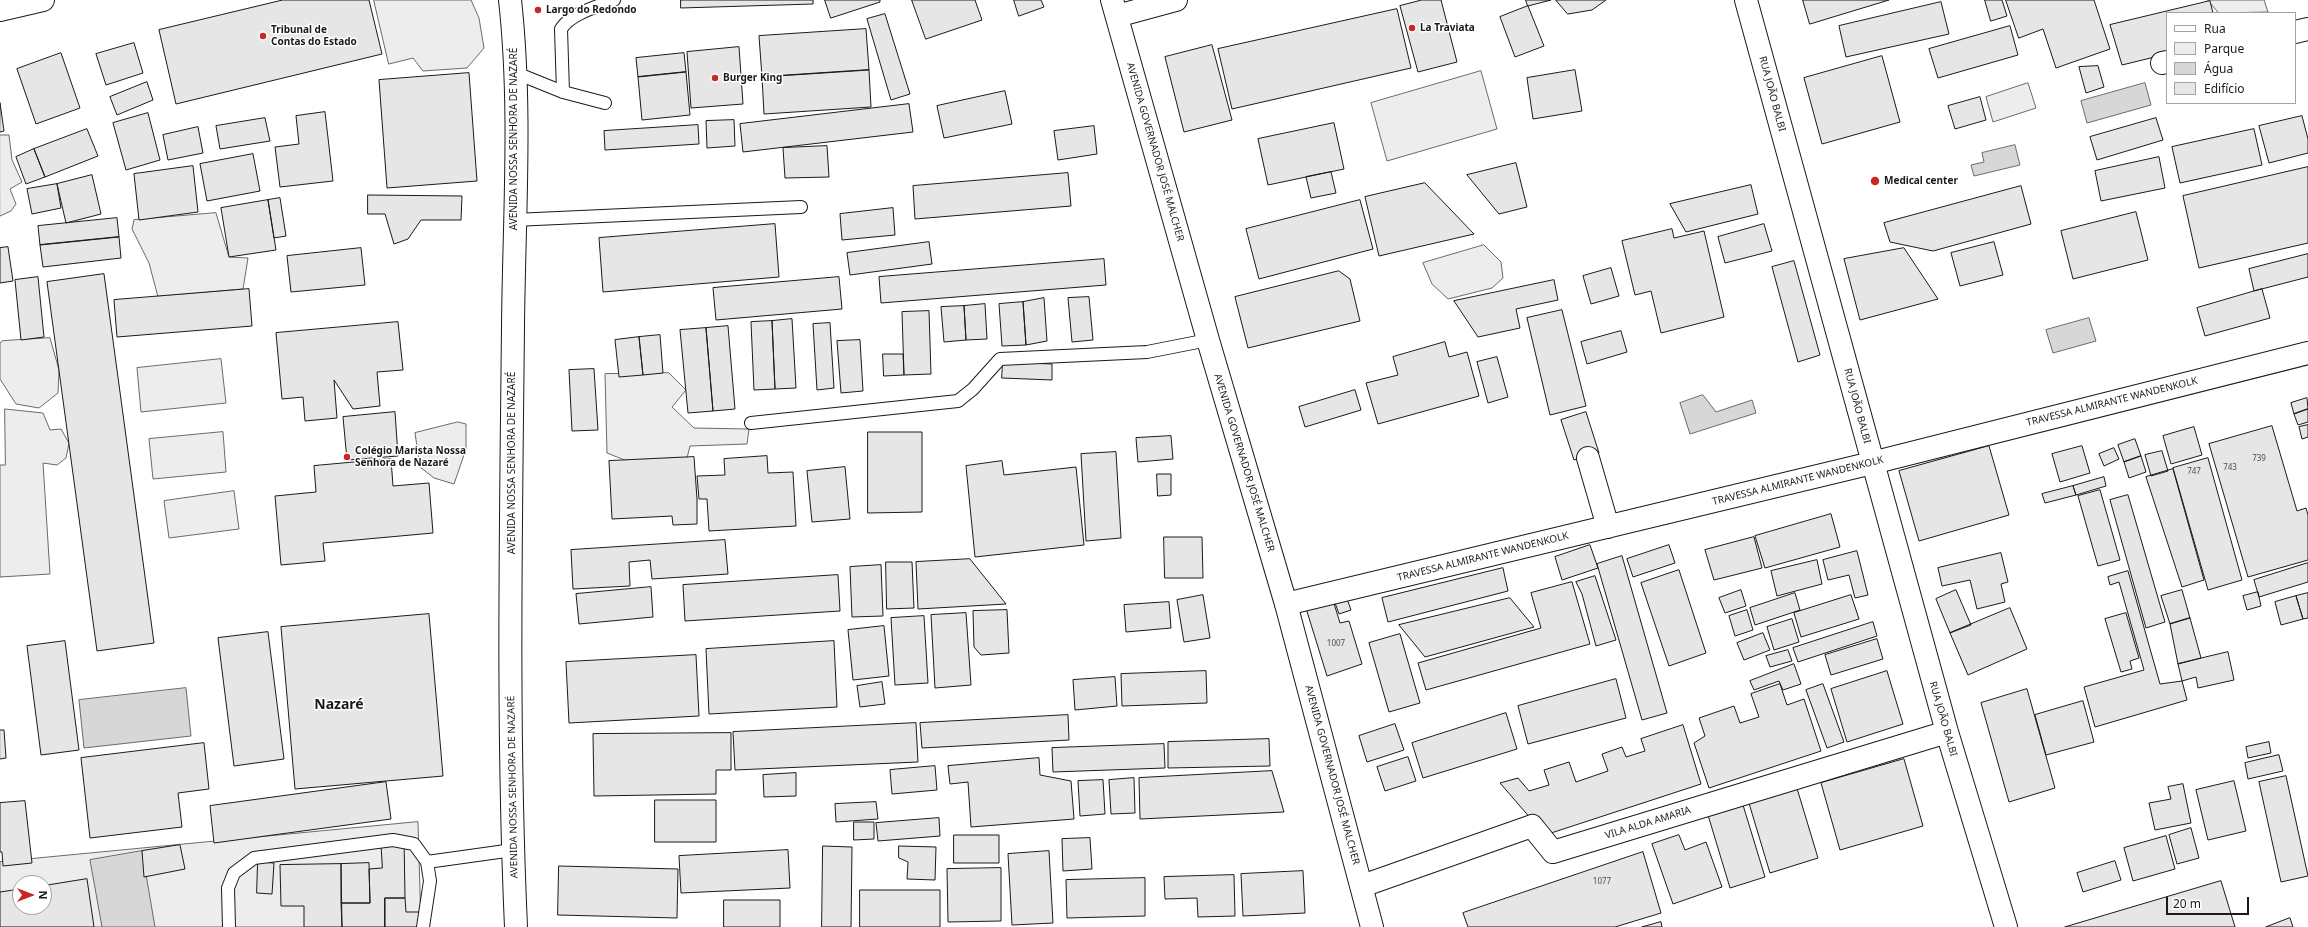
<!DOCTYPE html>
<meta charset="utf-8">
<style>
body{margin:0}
#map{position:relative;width:2308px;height:927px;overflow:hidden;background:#fff;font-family:"Noto Sans",sans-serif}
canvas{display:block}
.legend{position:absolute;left:2166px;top:12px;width:130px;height:92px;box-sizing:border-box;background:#fff;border:1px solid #a3a3a3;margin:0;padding:5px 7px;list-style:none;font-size:12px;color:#1a1a1a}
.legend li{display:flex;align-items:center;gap:8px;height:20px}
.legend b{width:20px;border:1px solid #a3a3a3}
.north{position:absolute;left:12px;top:875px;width:40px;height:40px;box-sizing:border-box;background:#fff;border:1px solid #a3a3a3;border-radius:50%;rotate:90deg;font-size:11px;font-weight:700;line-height:16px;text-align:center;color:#1a1a1a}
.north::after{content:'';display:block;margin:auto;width:14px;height:18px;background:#c62828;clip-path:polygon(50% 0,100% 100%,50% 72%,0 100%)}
.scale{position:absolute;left:2166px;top:897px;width:83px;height:18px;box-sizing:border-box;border:2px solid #1a1a1a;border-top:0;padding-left:5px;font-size:12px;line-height:14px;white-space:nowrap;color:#1a1a1a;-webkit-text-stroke:3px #fff;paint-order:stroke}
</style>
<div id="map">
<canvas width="2308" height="927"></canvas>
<ul class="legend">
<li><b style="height:5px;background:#fff"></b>Rua</li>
<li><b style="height:11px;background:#ededed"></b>Parque</li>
<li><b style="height:11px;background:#d7d7d7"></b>Água</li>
<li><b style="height:11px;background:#e6e6e6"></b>Edifício</li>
</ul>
<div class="north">N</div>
<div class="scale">20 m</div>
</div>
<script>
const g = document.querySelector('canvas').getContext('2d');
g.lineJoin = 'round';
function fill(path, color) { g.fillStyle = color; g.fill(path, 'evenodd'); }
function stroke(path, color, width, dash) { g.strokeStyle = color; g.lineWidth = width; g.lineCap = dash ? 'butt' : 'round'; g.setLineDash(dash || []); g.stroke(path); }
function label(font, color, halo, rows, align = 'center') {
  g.font = font + ' "Noto Sans",sans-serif'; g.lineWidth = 3; g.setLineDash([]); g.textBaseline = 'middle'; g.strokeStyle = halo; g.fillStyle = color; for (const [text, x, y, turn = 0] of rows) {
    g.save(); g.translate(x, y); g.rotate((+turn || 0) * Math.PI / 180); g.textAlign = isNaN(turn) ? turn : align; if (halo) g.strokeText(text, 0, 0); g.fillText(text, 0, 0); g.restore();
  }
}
const green = new Path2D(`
 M374 0H471L479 18 484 48 467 68 423 71 413 58 389 64Z
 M2208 0H2264L2268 12 2219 13Z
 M1481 71 1497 129 1387 161 1371 103Z
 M2028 83 2036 108 1993 122 1986 97Z
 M0 135H9L12 160 22 182 10 189 16 204 11 211 0 216Z
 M216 213 229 257 248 258 243 289 158 297 149 263 132 229 134 220Z
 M1484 245 1501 262 1503 278 1492 288 1448 299 1432 284 1423 263Z
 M50 338 59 370 58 393 39 408 16 404 0 379V343L2 341Z
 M221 359 226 403 141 412 137 368Z
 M669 373 686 390 672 407 694 428 749 429 747 444 690 446 687 458 627 461 607 453 605 374Z
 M5 409 43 413 50 430 61 429 69 443 66 458 57 465 43 463 50 574 0 577V465H5Z
 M458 422 466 424V449L454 484 434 478 420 467 415 433Z
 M223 432 226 472 153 479 149 439Z
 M234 491 239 529 169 538 164 501Z
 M418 822 421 927H0V862ZM20 883H44V907H20Z`);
fill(green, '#ededed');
stroke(green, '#6a6a6a', 1);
const water = new Path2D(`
 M2145 83 2151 105 2087 123 2081 101Z
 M2015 145 2020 165 1974 176 1971 165 1984 162 1982 153Z
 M2089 318 2096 341 2053 353 2046 330Z
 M1703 395 1716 412 1752 400 1756 413 1690 434 1680 403Z
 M186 688 191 736 84 748 79 700Z
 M142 851 155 927H102L90 860Z`);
fill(water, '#d7d7d7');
stroke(water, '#6a6a6a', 1);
const building = new Path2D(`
 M283 0H369L382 54 176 104 159 30Z
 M681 0H813V4L681 8Z
 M825 0H880V2L831 18Z
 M912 0H975L982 20 926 39Z
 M1014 0H1041L1044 7 1019 16Z
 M1422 0H1441L1457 62 1418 72 1400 6Z
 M1526 0H1551L1528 6Z
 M1556 0H1606L1592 10 1568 14Z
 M1803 0H1889L1810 24Z
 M1985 0H2002L2007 16 1991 21Z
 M2006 0H2094L2110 49 2056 68 2043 29 2019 38Z
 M2210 1 2213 13H2167V54L2122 65 2110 25Z
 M1941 2 1949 34 1846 57 1839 26Z
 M1528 6 1544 46 1515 57 1500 17Z
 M1397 9 1411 68 1232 109 1218 49Z
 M885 14 910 94 891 100 867 19Z
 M2010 26 2018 55 1938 78 1929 49Z
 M866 29 869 70 762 77 759 36Z
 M134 43 143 73 106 85 96 54Z
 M1212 45 1232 120 1184 132 1165 57Z
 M739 47 743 104 691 108 687 52Z
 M61 53 80 108 36 124 17 69Z
 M684 53 686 72 638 77 636 58Z
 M1882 56 1900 122 1822 144 1804 78Z
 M2098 66 2104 87 2086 93 2079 67Z
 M869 70 871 107 764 114 762 77Z
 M1575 70 1582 111 1533 119 1527 78Z
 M686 72 690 115 642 120 638 77Z
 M469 73 477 181 387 188 379 80Z
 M147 82 153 100 117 115 110 97Z
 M1005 91 1012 124 944 138 937 106Z
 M1980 97 1986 120 1955 129 1948 106Z
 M0 103 4 131 0 132Z
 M909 104 913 132 743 152 740 124Z
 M325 112 333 181 280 187 275 147 299 144 296 116Z
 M148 113 160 160 126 170 113 123Z
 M2302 116 2308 139V153L2269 163 2259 126Z
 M265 118 270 141 220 149 216 126Z
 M2156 118 2163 140 2097 160 2090 137Z
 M734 120 735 146 707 148 706 121Z
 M1334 123 1344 169 1268 185 1258 139Z
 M698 125 699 144 605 150 604 131Z
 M1094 126 1097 154 1058 160 1054 131Z
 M198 127 203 153 168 160 163 135Z
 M87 129 98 156 45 177 34 149Z
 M2254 129 2262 165 2180 183 2172 147Z
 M827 146 829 177 785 178 783 148Z
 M34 149 45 177 26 184 16 157Z
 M253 154 260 191 207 201 200 164Z
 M2159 157 2165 188 2101 201 2095 171Z
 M1516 163 1527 207 1499 214 1467 175Z
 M193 166 198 212 139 220 134 174Z
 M2308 167V243L2199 268 2183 196Z
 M1331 172 1336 193 1311 198 1306 177Z
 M1068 173 1071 206 915 219 913 186Z
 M92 175 101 214 66 223 57 184Z
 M1425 183 1474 234 1379 256 1365 197Z
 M57 184 61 208 32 214 27 189Z
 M1751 185 1758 214 1686 232 1670 204Z
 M2021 186 2031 224 1933 251 1890 242 1884 223Z
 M368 195 462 196 461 220H421L408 239 394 244 385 214H368Z
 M280 198 286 236 274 238 268 200Z
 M268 200 276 250 229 257 221 208Z
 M1360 200 1373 249 1259 279 1246 229Z
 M893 208 895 235 842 240 840 214Z
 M2136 212 2148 260 2073 279 2061 231Z
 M117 218 119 237 40 245 38 226Z
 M775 224 779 277 603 292 599 238Z
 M1764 224 1772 251 1725 263 1718 237Z
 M1672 229 1674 238 1704 231 1724 317 1661 333 1651 291 1635 295 1622 241Z
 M119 237 121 258 43 267 40 245Z
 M929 242 932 264 850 275 847 253Z
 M1994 242 2003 275 1960 286 1951 253Z
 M8 247 13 281 0 283V248Z
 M361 248 365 285 291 292 287 256Z
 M1904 248 1938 299 1860 320 1844 259Z
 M2308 254V277L2254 291 2249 269Z
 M1104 259 1106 285 881 303 879 277Z
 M1794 261 1820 355 1798 362 1772 267Z
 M1611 268 1619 296 1591 304 1583 276Z
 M1339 271 1350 279 1360 321 1248 348 1235 297Z
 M104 274 154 643 97 651 47 282Z
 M38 277 44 337 21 340 15 280Z
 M839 277 842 309 716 320 713 288Z
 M1554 280 1558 300 1516 309 1520 328 1478 337 1454 301Z
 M249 289 252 326 117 337 114 300Z
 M2262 289 2270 318 2205 336 2197 308Z
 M1089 297 1093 340 1072 342 1068 298Z
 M1044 298 1047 341 1026 345 1023 302Z
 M1023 302 1026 345 1002 346 999 304Z
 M985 304 987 339 966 340 964 306Z
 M964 306 966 340 944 342 941 307Z
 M1562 310 1586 406 1550 415 1527 318Z
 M929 311 931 374 904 375 902 312Z
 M792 319 796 388 775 389 772 321Z
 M772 321 775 389 754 390 751 322Z
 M398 322 403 370 377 372 380 406 353 409 334 380 337 418 305 421 303 397 282 399 276 333Z
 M830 323 834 388 817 390 813 324Z
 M728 326 735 409 713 411 706 328Z
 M706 328 713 411 688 413 680 330Z
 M1621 331 1627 352 1587 364 1581 342Z
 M660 335 663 373 643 375 639 337Z
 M639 337 643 375 619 377 615 340Z
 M860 340 863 391 841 393 837 341Z
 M1445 342 1449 357 1467 352 1479 396 1378 424 1366 383 1398 375 1393 357Z
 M883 354H903L904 375 884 376Z
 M1497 357 1508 397 1488 403 1477 362Z
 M1003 362 1052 364V380L1002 378Z
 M594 369 598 430 572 431 569 370Z
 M1355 390 1361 410 1305 427 1299 407Z
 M2307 398 2308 409 2294 414 2291 403Z
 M2308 409V422L2298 425 2294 414Z
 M395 412 398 456 347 460 343 417Z
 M1586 412 1599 453 1574 460 1561 420Z
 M2308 425V437L2302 439 2299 427Z
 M2272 426 2297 511 2306 508 2308 515V560L2248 577 2209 444Z
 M2194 427 2202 455 2171 464 2163 436Z
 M868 432H922V512L868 513Z
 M1171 436 1173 459 1138 462 1136 438Z
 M2135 439 2141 456 2124 462 2118 445Z
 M1989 446 2009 515 1919 541 1899 471Z
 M2082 446 2090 473 2060 482 2052 454Z
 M2114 448 2119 459 2104 466 2099 454Z
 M2162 451 2168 471 2151 476 2145 455Z
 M1116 452 1121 538 1086 541 1081 454Z
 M767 456 768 473 793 472 796 526 709 531 707 499H699L697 476 725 475 724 459Z
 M2141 456 2146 472 2129 478 2124 462Z
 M694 457 697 499V524L673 525 672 516 612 519 609 461Z
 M2208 458 2242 580 2208 590 2173 468Z
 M391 459 393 486 429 483 433 533 323 543 325 561 281 565 275 496 316 492 314 466Z
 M1002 461 1004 475 1076 467 1084 545 975 557 966 466Z
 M845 467 850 519 812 522 807 471Z
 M2173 469 2204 580 2182 587 2146 477Z
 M1157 474H1171V495L1158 496Z
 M2104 477 2106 486 2076 495 2073 486Z
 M2073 486 2076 495 2045 503 2042 494Z
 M2100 490 2120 560 2098 566 2078 496Z
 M2128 495 2165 622 2146 628 2110 500Z
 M1831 514 1840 547 1765 568 1755 536Z
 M1164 537H1202L1203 578H1165Z
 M1754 537 1762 568 1714 580 1705 550Z
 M725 540 728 574 652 579 650 560 629 562 630 586 573 589 571 550Z
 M1590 545 1598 568 1562 580 1555 557Z
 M1669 545 1675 563 1633 577 1627 559Z
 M1857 551 1868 595 1855 598 1849 575 1828 580 1823 560Z
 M2001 553 2008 582 2001 584 2005 602 1977 609 1970 580 1942 586 1938 568Z
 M1622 556 1667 713 1642 720 1597 564Z
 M970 559 1006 604 918 609 916 562Z
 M1817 560 1822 584 1777 596 1771 571Z
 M886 562H912L914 608 887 609Z
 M2308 563V582L2259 597 2254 580Z
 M881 565 883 616 852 617 850 567Z
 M1503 568 1508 591 1388 622 1382 598Z
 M1679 570 1706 653 1669 666 1641 583Z
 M2128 571 2160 684 2182 681 2187 700 2095 727 2084 687 2144 670 2119 582 2110 585 2108 577Z
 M838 575 840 611 685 621 683 585Z
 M1595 576 1616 640 1596 646 1582 594 1576 582Z
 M1572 582 1590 644 1426 690 1418 663 1541 628 1531 593Z
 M651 587 653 617 579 624 576 594Z
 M1741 590 1746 606 1725 613 1719 598Z
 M1956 590 1971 625 1950 633 1936 599Z
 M2182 590 2190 618 2170 624 2161 596Z
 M2258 592 2261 606 2247 610 2243 596Z
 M1795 593 1800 610 1755 625 1750 608Z
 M2308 593V618L2303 619 2296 596Z
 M1203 595 1210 638 1184 642 1177 600Z
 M1851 595 1859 619 1801 637 1794 613Z
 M1346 596 1351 610 1339 614 1334 600Z
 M2296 596 2303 619 2281 625 2275 602Z
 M1332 597 1340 623 1349 621 1362 664 1327 676 1305 605Z
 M1510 598 1534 627 1425 657 1399 625Z
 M1169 602 1171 628 1126 632 1124 605Z
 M2010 608 2027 649 1968 675 1950 633Z
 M1007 610 1009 653 981 655 974 647 973 611Z
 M1747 610 1753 630 1735 636 1729 616Z
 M966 613 971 685 935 688 931 615Z
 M2126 613 2139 658 2130 661 2132 669 2121 672 2105 619Z
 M429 614 443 776 295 789 281 627Z
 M924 616 928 683 895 685 891 618Z
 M2190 618 2201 658 2178 664 2170 624Z
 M1792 619 1799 642 1774 650 1767 627Z
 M1873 622 1877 636 1798 662 1793 648Z
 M884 626 889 676 853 680 848 630Z
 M268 632 284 759 234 766 218 638Z
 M1763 633 1770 650 1744 660 1737 643Z
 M1400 634 1420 703 1389 712 1369 643Z
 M1877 639 1883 659 1831 675 1825 655Z
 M65 641 79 750 41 755 27 646Z
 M834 641 837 707 709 714 706 649Z
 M1788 650 1792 661 1770 667 1766 656Z
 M2228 652 2234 680 2198 688 2196 677 2182 681 2178 664Z
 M696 655 699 716 569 723 566 662Z
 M1794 664 1801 684 1783 690 1779 681 1754 690 1750 681Z
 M1206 671 1207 703 1122 706 1121 674Z
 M1887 671 1903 724 1847 742 1831 689Z
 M1115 677 1117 706 1075 710 1073 680Z
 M1616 679 1626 718 1528 744 1518 706Z
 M882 682 885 704 860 707 857 686Z
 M1780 684 1787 705 1804 699 1821 751 1709 788 1694 743 1705 736 1699 718 1734 706 1740 723 1759 717 1751 694Z
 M1823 684 1844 742 1827 748 1806 690Z
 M2027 689 2055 788 2009 802 1981 703Z
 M2083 701 2094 742 2046 755 2035 715Z
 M1506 713 1517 749 1423 778 1412 743Z
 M1068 715 1069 740 922 748 920 723Z
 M916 723 918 762 735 770 733 732Z
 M1395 724 1404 750 1367 762 1359 736Z
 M1683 725 1701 784 1545 835 1500 783 1518 778 1529 791 1549 785 1544 770 1569 762 1576 782 1608 771 1602 754 1622 747 1626 757 1645 751 1641 739Z
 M0 730H4L6 758 0 759Z
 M731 733V770H716V794L594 796 593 734Z
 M1269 739 1270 766 1168 768V742Z
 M2269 742 2271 753 2248 758 2246 747Z
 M204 743 209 789 178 793 182 827 90 838 81 758Z
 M1164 744 1165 768 1053 772 1052 748Z
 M2279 755 2283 771 2248 779 2245 763Z
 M1408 757 1416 781 1385 791 1377 767Z
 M1039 758 1040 775 1071 781 1074 819 971 827 968 782 950 784 948 766Z
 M1904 759 1923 826 1840 850 1821 783Z
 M935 766 937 790 892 794 890 770Z
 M1272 771 1284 812 1140 819 1139 778Z
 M796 773V796L764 797 763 775Z
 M2286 776 2308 876 2281 882 2259 782Z
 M1134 778 1135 813 1111 814 1109 780Z
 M1103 780 1105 814 1080 816 1078 781Z
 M2234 781 2246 831 2208 840 2196 790Z
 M386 782 391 819 214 843 210 806Z
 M2183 784 2191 823 2155 830 2149 803 2171 799 2168 787Z
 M1796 785 1818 858 1770 873 1748 800Z
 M655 800H716V842H655Z
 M25 801 32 863 3 866 2 852H0V803Z
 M876 802 878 819 836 822 835 804Z
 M1743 805 1765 877 1730 888 1708 815Z
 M939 818 940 836 878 841 876 823Z
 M854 822H874V839L854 840Z
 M2191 828 2199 858 2177 864 2169 835Z
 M954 835H999V863H954Z
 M1679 835 1685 850 1706 842 1722 887 1673 904 1652 844Z
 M2166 836 2175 869 2133 881 2124 848Z
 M381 838H404L405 898H385V927H342L341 903H370L369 869 382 868Z
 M1090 838 1092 869 1063 871 1062 839Z
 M180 845 185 869 144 877 142 851Z
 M823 846 852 847 851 927H822Z
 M899 846 936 847 935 880 907 879 908 862 899 858Z
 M788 850 790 888 681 893 679 856Z
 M1049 851 1053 923 1012 925 1008 854Z
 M1643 852 1661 913 1615 927H1468L1463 913Z
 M2115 861 2121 880 2083 892 2077 873Z
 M258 862 274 863 272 894 257 893Z
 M369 863 370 903H341V864Z
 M341 864 342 927H304V906H281L280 865Z
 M559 866 678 869 677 918 558 915Z
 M1001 868V921L948 922 947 869Z
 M1303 871 1305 913 1243 916 1241 874Z
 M1234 875 1235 916 1198 917 1197 898 1165 899 1164 877Z
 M1145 878V916L1067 918 1066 880Z
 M87 879 94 927H0V892L20 889V907H44V886Z
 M2221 881 2235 927H2065Z
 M860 890H940V927H860Z
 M385 898H405L406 912H420L421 927H385Z
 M724 900H780V927H724Z
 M2290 918 2293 927H2266Z
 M1661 922 1662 927H1642Z`);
fill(building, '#e6e6e6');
stroke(building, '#1a1a1a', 1);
const service = new Path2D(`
 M516 73 563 92 605 103
 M563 92 561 29C571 13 597 7 614 0
 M514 220 801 207
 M751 423 958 401 973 389 1000 359 1147 352 1208 340
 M427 862 513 850
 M229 927 228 888 234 873 254 858 393 840 414 844 427 862 430 881 423 927`);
const minor = new Path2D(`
 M1746 0 1947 732 2006 927
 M2295 32 2308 29
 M2162 63 2167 62
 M1588 458 1608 527
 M1286 604 1872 463 2308 353
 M1362 886 1532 826 1553 852 1947 732`);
const tertiary = new Path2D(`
 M0 10 43 0`);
const secondary = new Path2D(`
 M1117 16 1176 0`);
const primary = new Path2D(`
 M510 0C522 108 514 218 513 326 511 526 507 727 516 927
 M1112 0 1208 340 1286 604 1372 927`);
stroke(service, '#1a1a1a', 14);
stroke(minor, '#1a1a1a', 24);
stroke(tertiary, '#1a1a1a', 24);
stroke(secondary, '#1a1a1a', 24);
stroke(primary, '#1a1a1a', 24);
stroke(service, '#fff', 12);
stroke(minor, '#fff', 22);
stroke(tertiary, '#fff', 22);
stroke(secondary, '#fff', 22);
stroke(primary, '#fff', 22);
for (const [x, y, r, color] of [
 [538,10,4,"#c62828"],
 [1412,28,4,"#c62828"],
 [263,36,4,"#c62828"],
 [715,78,4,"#c62828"],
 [1875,181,5,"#c62828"],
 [347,457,4,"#c62828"]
]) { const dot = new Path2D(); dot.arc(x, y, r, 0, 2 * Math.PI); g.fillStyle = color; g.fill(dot); stroke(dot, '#fff', 1.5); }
label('8px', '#4d4d4d', null, [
 ["739",2259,459],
 ["743",2230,468],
 ["747",2194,472],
 ["1007",1336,644],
 ["1077",1602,882]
]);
label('bold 10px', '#1a1a1a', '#fff', [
 ["Largo do Redondo",546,10],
 ["La Traviata",1420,28],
 ["Tribunal de",271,30],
 ["Contas do Estado",271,42],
 ["Burger King",723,78],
 ["Medical center",1884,181],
 ["Colégio Marista Nossa",355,451],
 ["Senhora de Nazaré",355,463]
], 'left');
label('10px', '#1a1a1a', '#fff', [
 ["RUA JOÃO BALBI",1772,94,75],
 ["AVENIDA NOSSA SENHORA DE NAZARÉ",514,139,-90],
 ["AVENIDA GOVERNADOR JOSÉ MALCHER",1155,152,74],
 ["TRAVESSA ALMIRANTE WANDENKOLK",2112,402,-14],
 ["RUA JOÃO BALBI",1857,406,75],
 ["AVENIDA NOSSA SENHORA DE NAZARÉ",512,463,-90],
 ["AVENIDA GOVERNADOR JOSÉ MALCHER",1244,463,73],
 ["TRAVESSA ALMIRANTE WANDENKOLK",1798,481,-14],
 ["TRAVESSA ALMIRANTE WANDENKOLK",1483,557,-14],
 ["RUA JOÃO BALBI",1943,719,74],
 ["AVENIDA GOVERNADOR JOSÉ MALCHER",1332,775,75],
 ["AVENIDA NOSSA SENHORA DE NAZARÉ",513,787,-91],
 ["VILA ALDA AMARIA",1648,823,-17]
]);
label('bold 14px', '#1a1a1a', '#fff', [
 ["Nazaré",339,705]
]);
</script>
